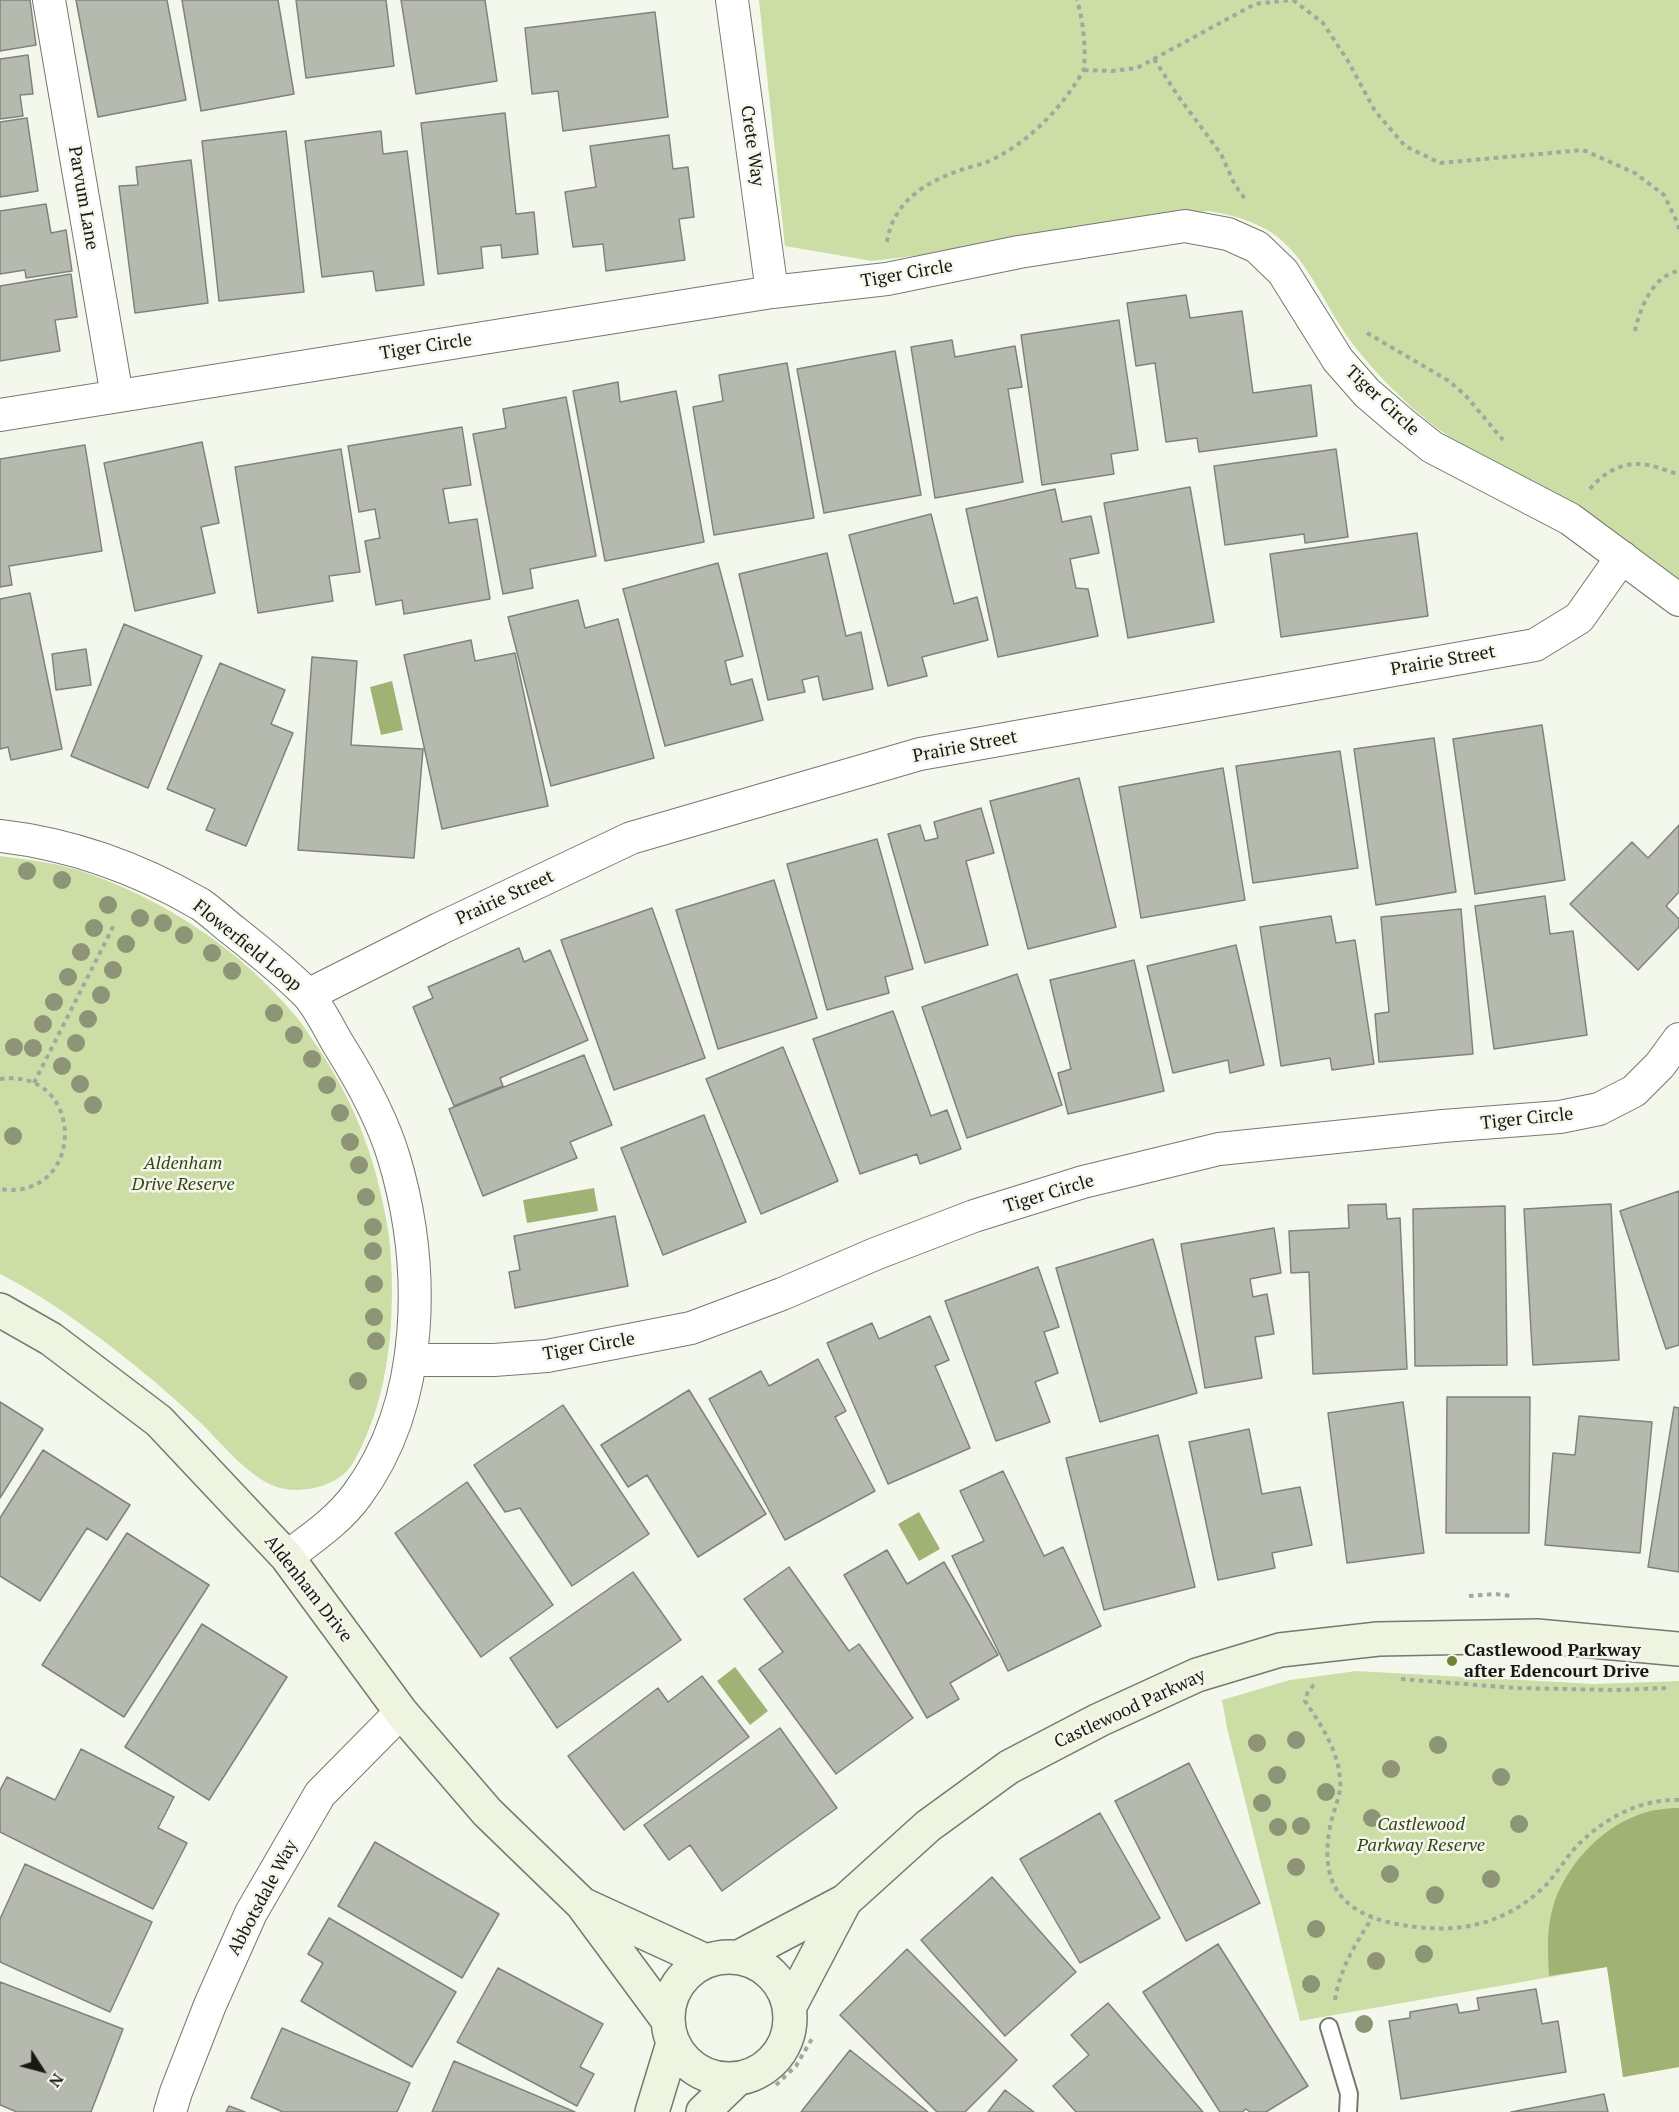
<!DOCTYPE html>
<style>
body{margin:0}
#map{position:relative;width:1679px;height:2112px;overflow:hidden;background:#f4f8ec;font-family:"PT Serif",serif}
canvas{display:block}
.north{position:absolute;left:12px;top:2040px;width:60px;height:60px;-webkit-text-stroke:4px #f4f8ec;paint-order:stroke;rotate:126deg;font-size:16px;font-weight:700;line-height:24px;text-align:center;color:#181915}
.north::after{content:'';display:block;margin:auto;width:21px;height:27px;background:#181915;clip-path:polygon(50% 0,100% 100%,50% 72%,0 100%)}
</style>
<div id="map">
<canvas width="1679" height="2112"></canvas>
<div class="north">N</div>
</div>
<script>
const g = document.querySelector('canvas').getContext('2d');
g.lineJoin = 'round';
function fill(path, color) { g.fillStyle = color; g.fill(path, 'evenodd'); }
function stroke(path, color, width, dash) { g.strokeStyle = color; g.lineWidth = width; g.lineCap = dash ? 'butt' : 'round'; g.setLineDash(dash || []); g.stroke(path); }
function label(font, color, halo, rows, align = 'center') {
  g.font = font + ' "PT Serif",serif'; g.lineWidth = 5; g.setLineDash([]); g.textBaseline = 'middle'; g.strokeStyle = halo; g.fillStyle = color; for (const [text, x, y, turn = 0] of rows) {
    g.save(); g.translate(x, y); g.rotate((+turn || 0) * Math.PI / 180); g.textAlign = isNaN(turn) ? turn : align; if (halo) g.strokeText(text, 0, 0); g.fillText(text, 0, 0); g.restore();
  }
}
fill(new Path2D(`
 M759 0H1679V582C1629 551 1579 520 1529 489 1483 460 1435 432 1397 393 1379 376 1354 348 1341 327 1301 262 1292 224 1208 211L947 252 872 261 785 246Z
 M0 856C29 860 59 863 87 873 166 901 238 948 293 1013 303 1024 310 1037 319 1049 346 1091 362 1125 376 1174 381 1194 386 1215 389 1236 396 1301 392 1381 364 1441 359 1452 354 1464 345 1473 328 1488 301 1493 280 1488 252 1481 222 1444 202 1424 187 1410 171 1396 155 1382 108 1343 55 1302 0 1274Z
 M1356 1671 1595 1684 1679 1681V2067L1623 2077 1607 1967 1300 2021 1227 1728 1222 1700 1290 1680Z`), '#ccdea6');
fill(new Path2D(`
 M392 681 403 730 381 735 370 687Z
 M594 1188 598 1211 527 1223 523 1200Z
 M919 1512 940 1549 919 1561 898 1524Z
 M735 1667 768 1711 750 1725 717 1681Z
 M1679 1808V2067L1623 2077 1607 1967 1549 1976C1548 1954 1546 1930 1553 1907 1564 1868 1599 1829 1638 1815 1651 1810 1665 1808 1679 1808Z`), '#a0b374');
const building = new Path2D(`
 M0 0H30L36 45 0 51Z
 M76 0H167L186 100 98 117Z
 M182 0H278L294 94 201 111Z
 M296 0H386L394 66 306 78Z
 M401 0H485L497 81 416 94Z
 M655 12 668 117 563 131 558 91 532 94 525 28Z
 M28 55 33 94 20 95 23 116 0 119V59Z
 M505 113 516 214 534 212 538 254 502 258 501 245 481 247 483 268 438 274 421 123Z
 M27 118 38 191 0 197V122Z
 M286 131 304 292 219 301 202 141Z
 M381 131 383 154 407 151 424 285 376 291 373 271 322 277 305 141Z
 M669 135 673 169 688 167 694 217 679 219 685 260 606 271 603 244 573 247 565 192 596 187 590 146Z
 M191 160 208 303 135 313 119 186 138 185 136 167Z
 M46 204 51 233 66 230 72 271 26 278 25 270 0 274V211Z
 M71 274 77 317 55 320 60 351 0 361V286Z
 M1186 295 1190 318 1242 311 1253 393 1311 385 1317 436 1199 452 1197 438 1166 442 1155 363 1136 366 1127 303Z
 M1119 320 1138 450 1111 454 1114 474 1042 485 1021 335Z
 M952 340 955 357 1015 346 1022 387 1008 389 1023 482 935 498 911 347Z
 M895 351 921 495 824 513 797 369Z
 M787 363 814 518 714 535 693 407 723 401 719 375Z
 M618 382 620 402 676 391 704 542 605 561 573 391Z
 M566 397 596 556 530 569 533 588 503 594 473 434 506 428 503 409Z
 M462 427 471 485 443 489 449 523 477 519 490 599 404 614 402 600 376 605 365 541 380 538 375 509 359 512 348 446Z
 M202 442 219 523 201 527 215 593 135 611 104 463Z
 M85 445 102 551 9 566 12 585 0 587V459Z
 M341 449 360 572 329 576 333 601 258 613 235 467Z
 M1336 449 1348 537 1305 543 1304 534 1225 545 1214 466Z
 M1190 487 1214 622 1128 638 1104 503Z
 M1055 489 1062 522 1091 516 1099 553 1070 559 1076 588 1088 589 1098 636 998 657 966 509Z
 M931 514 954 604 977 597 988 640 922 657 927 676 888 686 849 535Z
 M1417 533 1428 616 1281 637 1270 554Z
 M827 553 846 636 861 632 873 689 823 700 818 676 802 680 805 692 768 700 739 574Z
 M718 563 743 656 725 661 731 685 752 679 763 720 665 746 623 589Z
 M30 593 62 749 11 760 8 747 0 749V599Z
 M578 600 585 628 618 619 654 758 551 786 508 617Z
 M124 624 202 656 148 788 71 756Z
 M471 640 475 661 515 653 548 806 442 829 404 655Z
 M86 649 91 685 56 690 52 654Z
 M312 657 357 661 351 745 423 749 414 858 298 850Z
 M220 663 285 690 271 724 293 733 246 846 206 830 215 809 167 789Z
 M1542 725 1565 880 1475 894 1453 739Z
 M1434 738 1456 892 1376 905 1354 749Z
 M1340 751 1358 868 1253 883 1236 766Z
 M1223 768 1245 900 1141 918 1119 787Z
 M1079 778 1116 927 1028 949 990 801Z
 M981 808 994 853 966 861 988 945 925 963 888 834 920 825 925 841 938 838 934 822Z
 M1679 825V892L1666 906 1679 919V927L1638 970 1570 904 1632 842 1648 858Z
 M877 839 913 969 885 977 889 993 827 1010 787 864Z
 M774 880 817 1018 718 1049 676 910Z
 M1545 896 1550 934 1573 931 1587 1035 1494 1049 1475 906Z
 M652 908 705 1058 614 1090 561 940Z
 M1461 909 1473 1054 1379 1062 1375 1014 1389 1012 1381 917Z
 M1331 916 1336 943 1355 940 1374 1064 1332 1070 1330 1058 1281 1066 1260 927Z
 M1236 945 1264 1065 1230 1073 1228 1060 1173 1073 1147 966Z
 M519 948 524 962 550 950 588 1040 500 1078 503 1086 454 1106 413 1007 433 998 428 987Z
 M1134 960 1164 1091 1068 1114 1058 1073 1071 1069 1050 980Z
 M1017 974 1062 1105 967 1138 922 1007Z
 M893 1011 931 1116 947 1110 961 1149 920 1164 917 1154 860 1174 813 1039Z
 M783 1047 838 1181 761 1214 706 1079Z
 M584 1055 612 1125 570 1142 577 1158 483 1196 449 1109Z
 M704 1115 746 1222 663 1255 621 1148Z
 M1679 1191V1345L1666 1349 1620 1211Z
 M1386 1204 1387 1219 1400 1218 1407 1369 1313 1374 1309 1272 1291 1273 1289 1231 1349 1228 1348 1205Z
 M1611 1204 1619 1360 1533 1365 1524 1209Z
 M1505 1206 1507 1365 1415 1366 1413 1209Z
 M615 1216 628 1286 515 1308 509 1272 520 1270 514 1236Z
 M1274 1228 1281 1273 1250 1279 1253 1297 1267 1294 1274 1334 1255 1337 1262 1378 1205 1388 1181 1244Z
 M1153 1239 1197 1393 1100 1422 1056 1268Z
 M1038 1267 1059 1327 1044 1332 1058 1373 1035 1382 1050 1422 996 1441 945 1301Z
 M930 1316 949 1360 935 1366 970 1448 888 1484 827 1343 872 1323 879 1339Z
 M818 1359 846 1411 835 1417 875 1491 785 1540 709 1399 761 1371 769 1386Z
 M689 1390 766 1514 698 1557 647 1475 628 1487 601 1445Z
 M1447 1397H1530L1529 1533H1446Z
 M0 1402 43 1429 0 1498Z
 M1403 1402 1424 1553 1347 1563 1328 1413Z
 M563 1405 649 1534 572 1586 520 1508 505 1512 474 1465Z
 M1674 1407 1679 1408V1572L1648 1567Z
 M1579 1416 1652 1422 1640 1553 1545 1545 1553 1453 1575 1455Z
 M1249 1429 1262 1494 1300 1487 1312 1545 1272 1553 1275 1568 1218 1580 1189 1442Z
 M1158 1435 1195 1587 1104 1610 1066 1458Z
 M43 1450 130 1505 107 1540 87 1528 40 1601 0 1576V1518Z
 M1003 1471 1044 1556 1063 1547 1101 1626 1008 1671 952 1556 984 1541 960 1491Z
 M467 1482 553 1605 481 1657 395 1533Z
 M127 1533 209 1585 124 1717 42 1665Z
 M887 1550 907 1584 944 1562 998 1655 950 1683 959 1699 927 1718 844 1575Z
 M789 1567 849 1651 859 1644 913 1718 836 1774 759 1669 783 1652 744 1599Z
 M633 1572 681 1640 557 1728 510 1658Z
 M202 1624 287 1677 209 1800 125 1747Z
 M702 1676 749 1737 624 1830 568 1756 658 1688 668 1702Z
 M780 1728 837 1808 722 1891 690 1845 669 1860 644 1825Z
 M81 1749 174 1797 158 1828 187 1843 153 1909 0 1832V1790L7 1777 55 1800Z
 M1189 1763 1260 1903 1186 1941 1115 1801Z
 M1100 1813 1160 1918 1080 1963 1020 1859Z
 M375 1842 499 1914 462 1978 338 1906Z
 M25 1864 152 1922 110 2012 0 1962V1919Z
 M992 1877 1076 1972 1005 2036 921 1940Z
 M329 1918 456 1992 412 2067 301 2001 323 1963 308 1954Z
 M1218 1944 1308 2086 1266 2112H1250L1246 2109 1242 2112H1220L1143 1992Z
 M907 1949 1017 2060 965 2112H937L840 2015Z
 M498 1968 603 2024 580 2067 594 2074 577 2106 457 2042Z
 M0 1982 123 2029 91 2112H17L0 2105Z
 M1536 1989 1542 2024 1558 2021 1566 2072 1401 2099 1389 2021 1410 2018V2012L1457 2004 1459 2013 1479 2010 1477 1998Z
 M1108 2003 1203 2112H1076L1053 2086 1089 2055 1071 2035Z
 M282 2028 410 2083 397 2112H283L251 2098Z
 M850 2050 928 2112H801Z
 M454 2061 575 2112H432Z
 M1005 2090 1034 2112H988Z
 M1604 2094 1608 2112H1511Z
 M229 2106 245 2112H226Z`);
fill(building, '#b6baae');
stroke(building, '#808379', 1.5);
const lane = new Path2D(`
 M1329 2027 1349 2094 1348 2112`);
const street = new Path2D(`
 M49 0 117 396
 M732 0 772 292
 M0 415 772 292 887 279 1019 252 1185 226 1228 234 1257 247 1283 272 1338 360 1367 393 1402 423 1432 447 1570 519 1679 600
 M0 836C70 844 139 869 200 904 212 912 223 923 235 932 259 951 284 971 306 993 319 1006 330 1031 340 1047 362 1082 382 1118 394 1158 426 1265 426 1402 357 1495 338 1521 312 1538 287 1557
 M308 995 439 929 631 838 920 754 1535 645 1579 618 1622 557
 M410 1360H494L547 1356 691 1328 782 1294 875 1254 974 1216 1083 1182 1219 1149 1443 1126 1560 1117 1599 1109 1634 1091 1660 1065 1679 1039
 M170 2112 176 2092 210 2005 251 1913 320 1794 401 1712`);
const secondary = new Path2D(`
 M0 1310 51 1339 159 1421 287 1557 401 1712 487 1812 582 1904 667 2019
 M584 1905 706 1961
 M668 2018a61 61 0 1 1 122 0a61 61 0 1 1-122 0Z
 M739 1957 845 1901 928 1826 1009 1767 1099 1720 1197 1675 1280 1650 1378 1639 1537 1636 1679 1649
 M790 2006 845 1901
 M652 2112 673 2043
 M703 2112 737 2079`);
stroke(lane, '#75796e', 20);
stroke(street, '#75796e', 34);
stroke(secondary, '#75796e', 36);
stroke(new Path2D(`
 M1293 0 1323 23 1348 61 1375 111 1405 146 1440 163 1583 150 1635 173 1664 195 1678 224 1679 229
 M1154 59 1178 96 1221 154 1235 185 1245 199
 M1084 70 1112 71 1137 68 1255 4 1290 0
 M887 242C893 202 925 182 961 170 969 167 979 165 987 162 1022 147 1055 115 1075 84 1078 79 1083 73 1084 68 1086 48 1083 19 1077 0
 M1635 331C1640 308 1653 275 1679 271
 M1367 333 1449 381 1466 396 1503 440
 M1590 489C1600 476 1618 464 1636 464 1649 463 1666 471 1679 474
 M0 1079C87 1067 86 1202 0 1189
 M34 1083 115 923
 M1469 1596 1495 1594 1512 1596
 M1401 1679 1515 1688 1614 1690 1666 1688
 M1314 1685 1308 1691 1305 1701C1321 1725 1337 1748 1340 1778 1342 1795 1333 1810 1330 1827 1320 1880 1338 1911 1392 1923 1449 1935 1500 1929 1544 1887 1558 1873 1567 1855 1581 1842 1608 1816 1642 1799 1679 1800
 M1335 2000C1340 1968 1355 1945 1372 1918
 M776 2085 796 2066 813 2037`), '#a4a79e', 4, [4.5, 4.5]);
stroke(lane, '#fff', 16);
stroke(street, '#fff', 32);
stroke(secondary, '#eef4e0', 33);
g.fillStyle = '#8d9576';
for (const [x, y] of [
 [27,871],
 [62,880],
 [108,905],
 [140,918],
 [163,923],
 [94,928],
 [184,935],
 [126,944],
 [81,952],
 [212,953],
 [113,970],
 [232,971],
 [68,977],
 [101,995],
 [54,1002],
 [274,1013],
 [88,1019],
 [43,1024],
 [294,1035],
 [76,1043],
 [14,1047],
 [33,1048],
 [312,1059],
 [62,1066],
 [80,1084],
 [327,1085],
 [93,1105],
 [340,1113],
 [13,1136],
 [350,1142],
 [359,1165],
 [366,1197],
 [373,1227],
 [373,1251],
 [374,1284],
 [374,1317],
 [376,1341],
 [358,1381],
 [1296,1740],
 [1257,1743],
 [1438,1745],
 [1391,1769],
 [1277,1775],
 [1501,1777],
 [1326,1792],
 [1262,1803],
 [1372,1818],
 [1519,1824],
 [1301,1826],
 [1278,1827],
 [1296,1867],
 [1390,1874],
 [1491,1879],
 [1435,1895],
 [1316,1929],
 [1424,1954],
 [1376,1961],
 [1311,1984],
 [1364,2024]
]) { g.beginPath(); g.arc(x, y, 9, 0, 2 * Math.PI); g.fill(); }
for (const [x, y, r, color] of [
 [1452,1661,6,"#6f8435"]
]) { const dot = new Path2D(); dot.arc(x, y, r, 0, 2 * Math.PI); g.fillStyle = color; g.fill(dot); stroke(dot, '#f4f8ec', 2); }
label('18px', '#181915', '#f4f8ec', [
 ["Crete Way",752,146,82],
 ["Parvum Lane",83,198,80],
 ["Tiger Circle",907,274,-10],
 ["Tiger Circle",426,347,-9],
 ["Tiger Circle",1382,401,43],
 ["Prairie Street",1443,661,-10],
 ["Prairie Street",965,747,-11],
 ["Prairie Street",505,898,-25],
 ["Flowerfield Loop",247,946,39],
 ["Tiger Circle",1527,1119,-6],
 ["Tiger Circle",1049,1194,-17],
 ["Tiger Circle",589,1347,-10],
 ["Aldenham Drive",308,1589,52],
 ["Castlewood Parkway",1130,1709,-25],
 ["Abbotsdale Way",263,1898,-62]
]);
label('italic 18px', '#384416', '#f4f8ec', [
 ["Aldenham",183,1164],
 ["Drive Reserve",183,1185],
 ["Castlewood",1421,1825],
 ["Parkway Reserve",1421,1846]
]);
label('bold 18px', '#181915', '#f4f8ec', [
 ["Castlewood Parkway",1464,1651],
 ["after Edencourt Drive",1464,1672]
], 'left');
</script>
